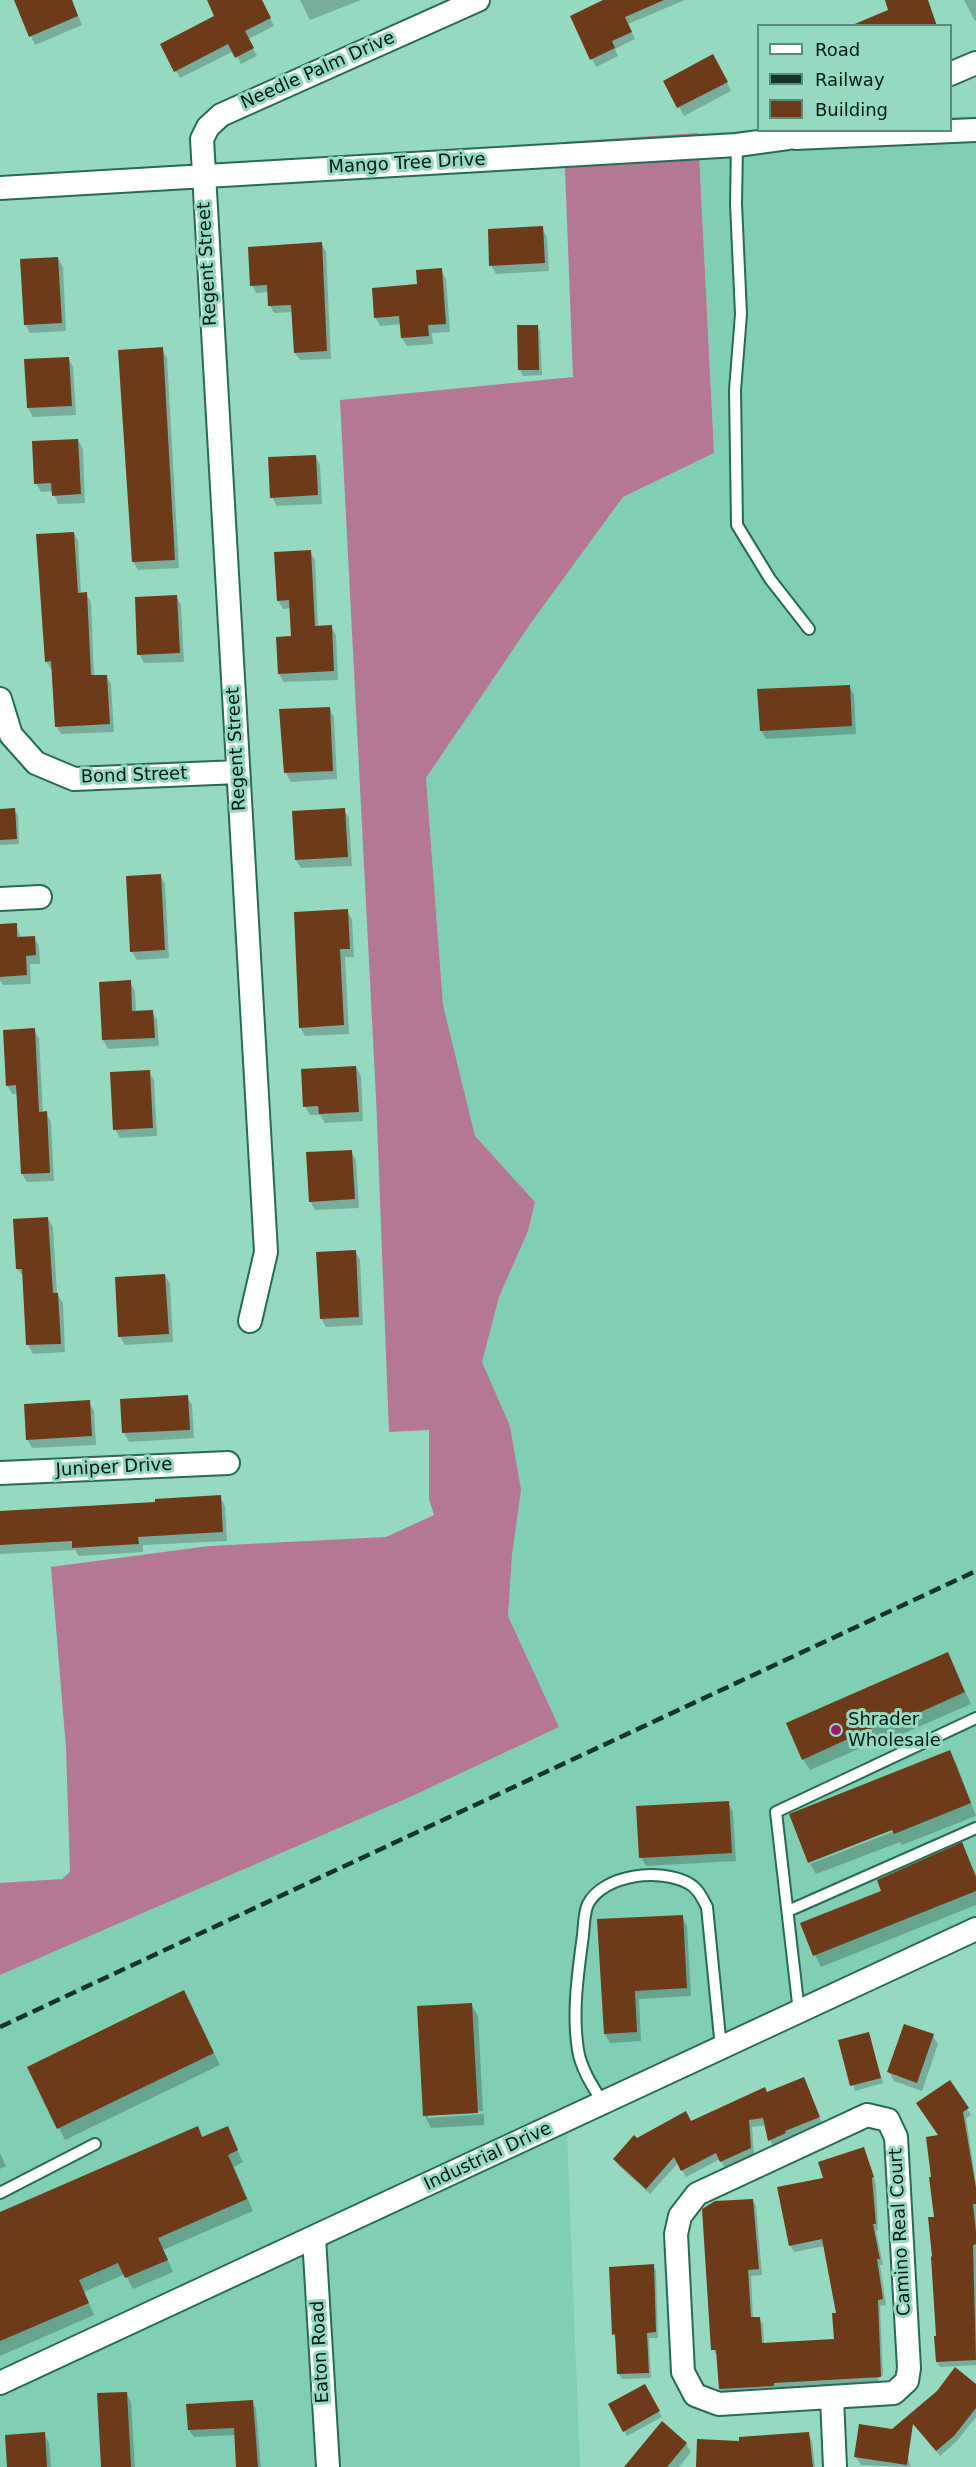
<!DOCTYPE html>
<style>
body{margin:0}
#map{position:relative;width:976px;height:2467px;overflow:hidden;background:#95d9c1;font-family:"DejaVu Sans",sans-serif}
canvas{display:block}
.legend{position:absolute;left:757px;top:24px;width:195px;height:108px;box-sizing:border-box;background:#95d9c1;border:2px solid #598d7b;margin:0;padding:8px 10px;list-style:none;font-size:18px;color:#001a12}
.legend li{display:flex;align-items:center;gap:12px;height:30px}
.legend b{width:30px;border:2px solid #598d7b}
</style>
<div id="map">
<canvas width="976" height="2467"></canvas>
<ul class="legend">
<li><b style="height:8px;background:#fff"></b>Road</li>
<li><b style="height:8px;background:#15342a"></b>Railway</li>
<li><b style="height:16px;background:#6d3a1a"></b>Building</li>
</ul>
</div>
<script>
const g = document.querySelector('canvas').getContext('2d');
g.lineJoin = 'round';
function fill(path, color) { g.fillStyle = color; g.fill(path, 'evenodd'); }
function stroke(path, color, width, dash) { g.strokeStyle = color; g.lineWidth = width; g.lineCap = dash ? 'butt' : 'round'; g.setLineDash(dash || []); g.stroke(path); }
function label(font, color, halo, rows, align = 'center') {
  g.font = font + ' "DejaVu Sans",sans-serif'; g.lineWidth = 6; g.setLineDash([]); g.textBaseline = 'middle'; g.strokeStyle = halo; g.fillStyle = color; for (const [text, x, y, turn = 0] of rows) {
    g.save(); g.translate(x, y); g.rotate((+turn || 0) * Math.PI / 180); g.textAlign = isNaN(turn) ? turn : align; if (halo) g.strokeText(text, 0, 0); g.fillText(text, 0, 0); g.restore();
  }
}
fill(new Path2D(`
 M976 116V1934L567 2134 580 2467H0V1975L408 1798 559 1727 508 1616 512 1555 510 1426 482 1362 499 1297 528 1231 535 1202 475 1136 443 1005 426 778 533 620 623 497 714 453 698 133 758 130H950L951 117Z`), '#80ceb3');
fill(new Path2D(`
 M698 133 714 453 623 497 533 620 426 778 443 1005 475 1136 535 1202 528 1231 499 1297 482 1362 510 1426 521 1490 512 1555 508 1616 559 1727 408 1798 0 1975V1883L62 1879 70 1872 66 1748 51 1567 209 1546 386 1537 434 1515 429 1499V1430L389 1432 376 1097 340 400 573 377 564 142Z`), '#b47794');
fill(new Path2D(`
 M15 0H72L82 25 35 45Z
 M208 0H261L274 26 248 39 257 56 241 64 234 51 180 78 176 71 216 16Z
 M300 0H361L310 20Z
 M607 0H685L628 24 635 39 615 49 618 56 596 67 572 16Z
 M964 0H976V20L975 21Z
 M718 65 731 91 684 116 665 81Z
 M542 228 547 237 549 271 496 274 491 265Z
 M321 244 326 251 331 359 300 360 295 353 293 312 274 313 270 306 269 292 256 293 252 285Z
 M58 258 63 267 66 331 30 333 25 324Z
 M441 270 446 279 450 332 432 333 433 344 407 346 402 338 401 324 380 326 375 317Z
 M537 326 540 332 542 375 523 376 520 370 519 327Z
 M162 349 167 358 179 568 138 570 133 561Z
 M68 358 73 367 76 415 33 417 28 408 26 361Z
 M78 440 83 449 85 503 58 504 53 491 41 492 36 483Z
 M315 456 320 465 322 504 277 506 272 497Z
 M74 533 78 541 81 594H86L91 602 94 677 106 676 111 684 114 732 61 734 56 726 53 669H51L46 661Z
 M310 552 315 560 318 627H331L336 635 338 680 284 682 279 674 293 638 291 608 283 609 278 600Z
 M176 596 181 605 184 662 144 663 139 654Z
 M849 686 854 695 856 734 766 739 761 730Z
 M329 708 334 717 337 779 291 782 286 773Z
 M0 810H14L18 815 19 844 0 845Z
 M344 810 349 818 352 866 301 868 296 860Z
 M160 875 165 884 169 958 137 960 132 952Z
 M347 911 352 919 354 957H345L349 1034 305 1036 300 1027Z
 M16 925 21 938H34L39 946 40 964H30L31 984 3 985 0 980V926Z
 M130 982 135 991 136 1012H152L157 1020 159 1046 108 1049 103 1040Z
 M34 1030 39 1038 43 1113H46L51 1122 54 1181 27 1182 22 1174 18 1094H12L7 1085Z
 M356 1067 361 1076 363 1121 325 1123 320 1115H310L305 1106Z
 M149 1072 154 1080 157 1136 120 1138 115 1129Z
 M351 1152 356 1160 359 1208 315 1210 310 1201Z
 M48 1219 53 1227 57 1294 63 1303 65 1352 33 1354 28 1345 24 1277 17 1269Z
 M355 1251 360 1260 363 1325 326 1327 321 1318Z
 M165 1275 170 1284 173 1342 125 1345 120 1336Z
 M187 1397 192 1405 194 1438 129 1442 124 1433Z
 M89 1402 94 1411 96 1445 32 1448 27 1439Z
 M220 1497 225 1506 227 1541 143 1545V1552L79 1556 75 1550 0 1554V1512L157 1503Z
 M947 1654 971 1704 893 1738 891 1735 810 1770 803 1759Z
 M950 1751 956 1763 976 1816 902 1845 900 1842 816 1874 810 1864 900 1829Z
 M728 1803 733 1812 736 1861 646 1866 641 1857Z
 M962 1844 976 1875V1905L821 1967 815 1955 883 1891Z
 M682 1917 687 1926 691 1996 639 1999 641 2041 610 2043 605 2034Z
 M190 2004 220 2065 65 2140 29 2068Z
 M471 2004 478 2016 483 2111 428 2115V2118L484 2114V2125L431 2128 425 2116 418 2007Z
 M868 2033 883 2083 855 2091 840 2041Z
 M933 2036 938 2044 922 2091 894 2081 889 2072Z
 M804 2079 822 2124 787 2138 788 2140 773 2148 766 2125 752 2127 754 2155 725 2168 720 2159 686 2177 678 2163 650 2194 619 2166 615 2159 637 2139 691 2122Z
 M950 2082 971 2115 966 2118 976 2184V2365L940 2367 937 2362 935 2218 940 2137Z
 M197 2128 203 2138 227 2128 243 2162 234 2167 253 2211 163 2250 173 2272 133 2289 125 2274 84 2292 94 2315 0 2356V2214Z
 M864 2149 876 2184 878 2230 876 2231 883 2265H880L886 2305 880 2306 883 2375 878 2378 880 2383 777 2389V2392L724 2395 720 2389 718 2356 713 2350 753 2200 756 2206 762 2275 751 2276 753 2318H759L763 2324 764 2344 836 2340 838 2314 825 2246 794 2252 790 2245 825 2179Z
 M0 2153 6 2166 0 2169Z
 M653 2266 656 2271 658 2338H649L651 2378 622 2379 619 2374 616 2340 613 2334Z
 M644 2386 662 2417 627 2436 610 2404Z
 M976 2386V2417L957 2441 940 2456 912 2422Z
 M126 2393 131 2402 135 2467H103Z
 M252 2402 256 2409 261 2467H237L235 2435 194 2437 189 2430Z
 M44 2434 49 2443 51 2467H8Z
 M808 2434 812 2441 815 2467H697L741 2442Z
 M902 2441 911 2467 861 2465 856 2457Z
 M686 2444 691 2452 679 2467H631Z`), '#0003');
fill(new Path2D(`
 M14 0H72L78 16 29 37Z
 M207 0H262L271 18 245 31 254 48 235 58 228 44 174 72 160 44 214 16Z
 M603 0H664L625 17 632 32 612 41 615 48 590 60 570 16Z
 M885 0H928L937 26H850L888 10Z
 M713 54 728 82 677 108 663 81Z
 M543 226 545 263 489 266 488 229Z
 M322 242 327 351 294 353 291 305 268 306 267 285 250 286 248 247Z
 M58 257 62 323 24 325 20 259Z
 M442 268 446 324 428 325 429 336 401 338 399 316 374 318 372 288 417 284 416 270Z
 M517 325H538L539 370H518Z
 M163 347 175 560 132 562 118 350Z
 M69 357 72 406 27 408 24 359Z
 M78 439 81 494 52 496 51 483 34 484 32 441Z
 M316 455 318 495 270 498 268 457Z
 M74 532 78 593 87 592 91 675H107L110 724 55 727 51 661 45 662 36 534Z
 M311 550 315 626 332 625 334 671 278 674 276 637 291 636 289 600 277 601 274 552Z
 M177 595 180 653 137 655 135 597Z
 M850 685 852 726 760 731 757 689Z
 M330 707 333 771 284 773 279 709Z
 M15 808 17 839 0 840V809Z
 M345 808 348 857 295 860 292 811Z
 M161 874 165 950 130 952 126 876Z
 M348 909 350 949H340L344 1025 299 1028 294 912Z
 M17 923V937L35 936 36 955 26 956 27 975 0 977V924Z
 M131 980 132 1011 153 1010 155 1038 102 1040 99 982Z
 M35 1028 39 1112 47 1111 50 1173 21 1174 16 1085 6 1086 3 1030Z
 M356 1066 359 1112 319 1114 318 1106 303 1107 301 1069Z
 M150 1070 153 1128 113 1130 110 1072Z
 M352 1150 355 1199 309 1202 306 1152Z
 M48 1217 53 1293H58L61 1344 26 1345 22 1269H16L13 1219Z
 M356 1250 359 1317 320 1319 316 1252Z
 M165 1274 169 1334 118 1337 115 1277Z
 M188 1395 190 1430 122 1433 120 1399Z
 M90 1400 92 1436 26 1440 24 1404Z
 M221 1495 223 1532 138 1537 139 1544 72 1548V1541L0 1545V1511L155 1502V1499Z
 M948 1652 965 1692 885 1728 883 1723 802 1760 786 1723Z
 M950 1750 971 1803 894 1834 892 1830 808 1863 789 1814Z
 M729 1801 732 1853 639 1858 636 1806Z
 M962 1842 976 1877V1891L813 1956 800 1923 881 1891 877 1880Z
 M683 1915 687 1988 635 1991 637 2032 604 2034 597 1919Z
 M184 1990 214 2053 57 2129 27 2067Z
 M472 2003 478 2113 423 2116 417 2006Z
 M904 2024 934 2034 917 2083 887 2072Z
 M869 2032 881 2078 850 2086 838 2040Z
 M804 2077 820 2117 785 2131 786 2133 768 2141 763 2118 749 2120 751 2148 720 2162 716 2153 681 2171 674 2157 646 2189 613 2159 634 2135 637 2138 686 2111 691 2121 765 2087 767 2092Z
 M950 2080 969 2108 963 2112 976 2188V2204H973L976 2232V2244L973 2245 976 2360 936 2362 934 2336H936L931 2257 932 2256 928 2217H934L929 2177H931L926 2137 938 2135 916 2103Z
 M198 2126 202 2137 228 2126 238 2150 228 2155 247 2199 158 2238 168 2260 125 2278 118 2263 79 2280 89 2303 0 2341V2212Z
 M864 2147 874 2177 872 2178 876 2224H873L880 2259H877L883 2299 878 2300 881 2377 774 2383V2386L719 2389 716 2350H711L702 2209 715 2201 753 2199 759 2269 748 2270 751 2317H760L762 2343 834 2339 832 2313H836L822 2239 789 2246 777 2187 823 2178 818 2162Z
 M654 2264 656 2332 647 2333 649 2373 617 2374 615 2334 612 2335 609 2267Z
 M955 2367 976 2384V2408L954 2436 936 2451 913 2424 907 2465 854 2457 859 2424 892 2429 937 2391Z
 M645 2384 660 2411 623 2432 608 2404Z
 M127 2392 131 2467H101L97 2393Z
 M253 2400 258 2467H236L234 2428 188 2430 186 2404Z
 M662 2421 687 2443 667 2467H624Z
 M45 2432 47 2467H7L5 2435Z
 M809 2432 813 2467H696L697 2439 739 2441V2437Z`), '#6d3a1a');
const lane = new Path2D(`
 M737 145 736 204 741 314 735 390 737 525 770 579 809 629
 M788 1911 976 1828
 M799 2012 776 1812 976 1718
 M603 2103C593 2087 581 2069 578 2050 572 2012 578 1973 583 1935 584 1926 584 1912 588 1904 604 1874 660 1868 688 1883 698 1888 702 1898 707 1907L721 2048
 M0 2193 95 2144`);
const street = new Path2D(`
 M950 74 976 63
 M795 138 976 130
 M0 188 737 145 788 138 812 130
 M0 699 11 735 36 763 74 779 238 772
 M0 899 40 897
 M250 1321 266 1252 202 139 208 127 221 115 478 0
 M0 1473 228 1463
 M867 2115 888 2120 896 2137 909 2368 907 2381 894 2393 719 2404 695 2395 683 2372 676 2234 680 2216 697 2194Z
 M314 2238 328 2467
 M0 2383 976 1929
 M832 2398 835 2467`);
stroke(lane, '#276b56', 14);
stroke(street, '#276b56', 26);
stroke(lane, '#fff', 10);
stroke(street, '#fff', 22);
stroke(new Path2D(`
 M0 2027 976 1571`), '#15342a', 4.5, [12, 6]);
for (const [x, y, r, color] of [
 [836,1730,6,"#9f1b6a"]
]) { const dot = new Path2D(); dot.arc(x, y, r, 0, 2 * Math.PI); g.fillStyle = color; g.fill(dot); stroke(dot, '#95d9c1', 2); }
label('18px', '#001a12', '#95d9c1', [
 ["Needle Palm Drive",318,71,-24],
 ["Mango Tree Drive",407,164,-3],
 ["Regent Street",208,264,-93],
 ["Regent Street",237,749,-93],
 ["Bond Street",134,776,-2],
 ["Juniper Drive",114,1468,-3],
 ["Industrial Drive",488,2157,-25],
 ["Camino Real Court",901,2232,-93],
 ["Eaton Road",321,2352,-93]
]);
label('18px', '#001a12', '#95d9c1', [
 ["Shrader",848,1720],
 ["Wholesale",848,1741]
], 'left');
</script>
